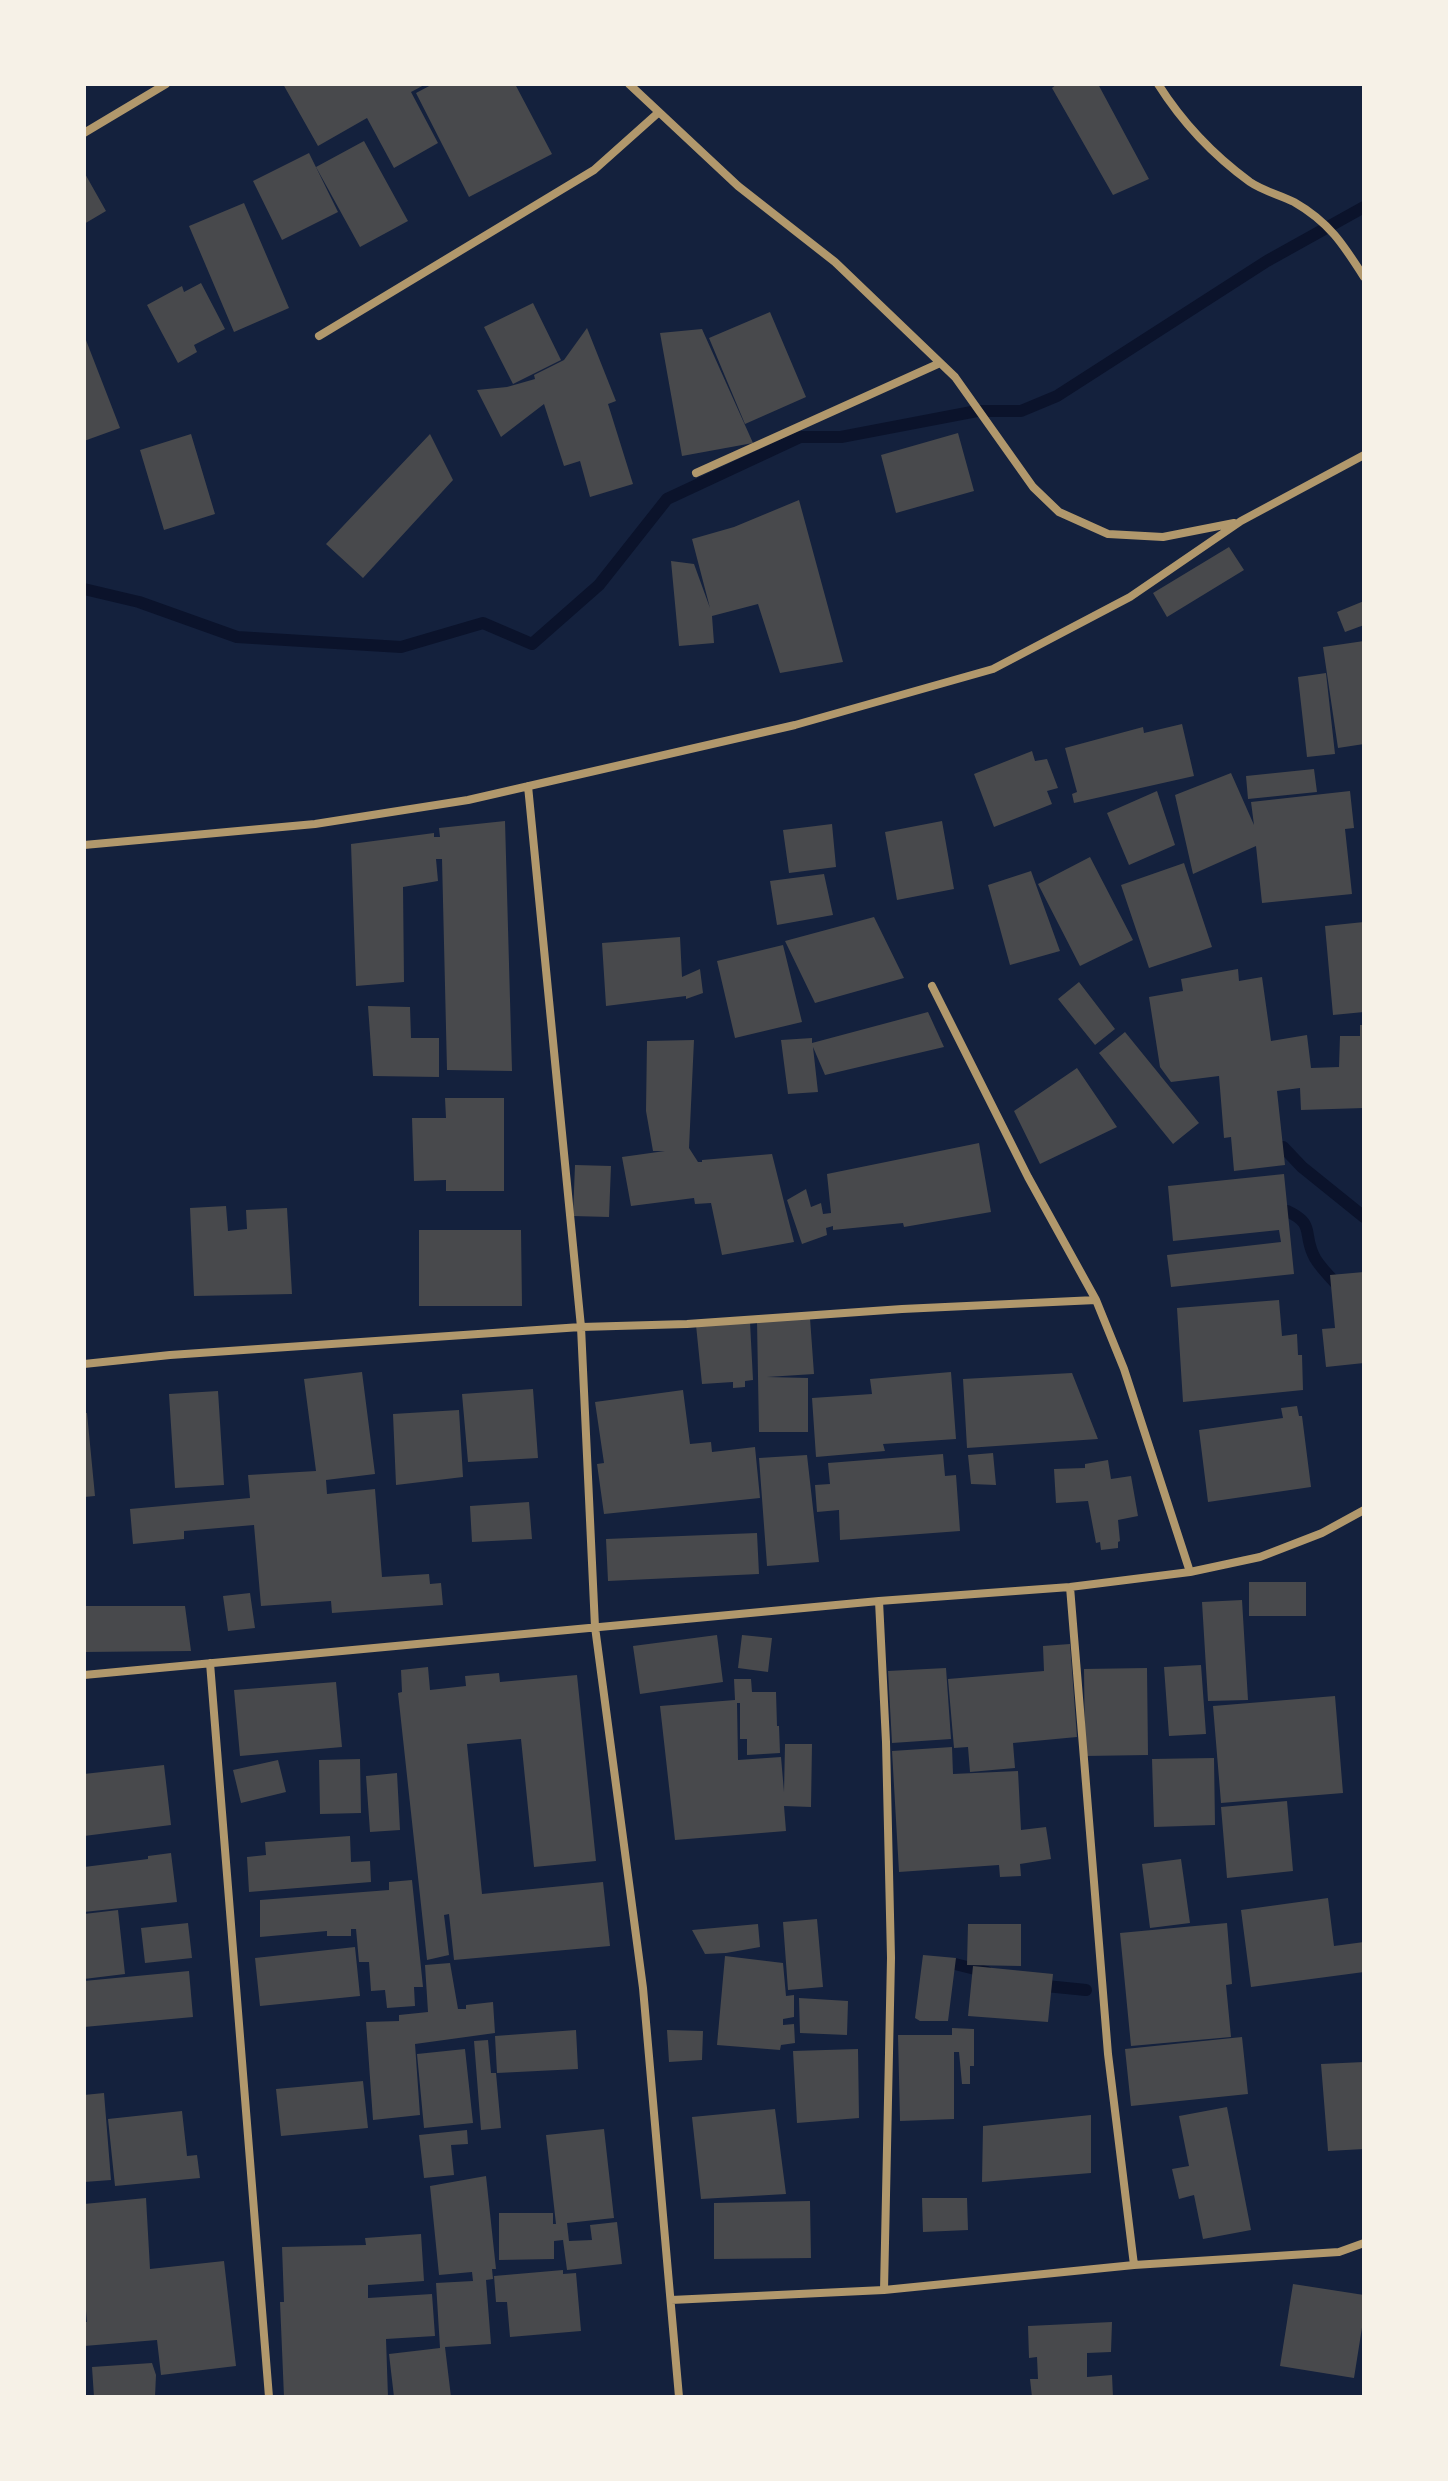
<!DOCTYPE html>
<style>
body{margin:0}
#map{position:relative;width:1448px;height:2481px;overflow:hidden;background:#14213d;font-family:"Nunito Sans",sans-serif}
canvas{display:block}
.frame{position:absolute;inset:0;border:86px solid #f6f1e7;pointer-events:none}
</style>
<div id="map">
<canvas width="1448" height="2481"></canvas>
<div class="frame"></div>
</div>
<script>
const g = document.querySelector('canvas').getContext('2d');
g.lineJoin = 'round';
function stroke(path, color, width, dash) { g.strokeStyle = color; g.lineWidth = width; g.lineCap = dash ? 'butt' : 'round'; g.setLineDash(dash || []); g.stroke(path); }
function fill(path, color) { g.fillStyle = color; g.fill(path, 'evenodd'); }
stroke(new Path2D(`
 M84 589 139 602 237 637 401 647 483 623 532 644 599 585 667 499 800 437H841L977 411H1021L1057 396 1267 261 1364 207
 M1283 1147 1302 1167 1364 1217
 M1287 1211C1315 1224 1303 1232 1313 1254 1317 1265 1330 1276 1338 1286
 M955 1964 987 1972
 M1036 1985 1086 1990`), '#0b132b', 12);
fill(new Path2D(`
 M283 84H426L411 92 438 143 394 168 367 118 318 146Z
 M433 84H515L552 154 469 197 416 93Z
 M1057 84H1098L1149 179 1113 195 1052 88Z
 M364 141 408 221 360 247 316 167Z
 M309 153 338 212 282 240 253 181Z
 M84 172 106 211 84 224Z
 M244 203 289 308 234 332 189 226Z
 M201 283 225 329 194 345 197 352 178 363 147 305 182 286 184 292Z
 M533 303 561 360 513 384 484 327Z
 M770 312 806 397 745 424 709 338Z
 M587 328 616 401 608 404 633 484 590 497 580 461 564 466 544 404 501 437 477 390 507 387 535 379 534 375 564 360Z
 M702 329 753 443 682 456 660 333Z
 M84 335 120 428 84 441Z
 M958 433 974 491 896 513 881 455Z
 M191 434 215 514 164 530 140 450Z
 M430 434 453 480 363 578 326 544Z
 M799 500 843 662 780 673 758 604 712 616 714 643 679 646 671 561 694 564 710 608 692 539 734 527Z
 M1229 547 1244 570 1167 617 1153 593Z
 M1364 601V625L1345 632 1337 612Z
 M1364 641V744L1338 748 1323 647Z
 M1326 673 1335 754 1307 757 1298 677Z
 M1182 724 1194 776 1074 803 1072 794 1077 792 1065 748 1143 727 1144 733Z
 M1032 751 1035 761 1047 759 1058 788 1047 791 1052 804 994 827 974 774Z
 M1314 769 1317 792 1248 799 1246 776Z
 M1231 773 1254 825 1251 802 1350 791 1354 828 1345 829 1352 894 1262 903 1256 846 1193 874 1175 795Z
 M1157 791 1175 845 1129 865 1107 813Z
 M505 821 512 1071 447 1070 442 859H436L438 881 403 887 404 982 356 986 351 844 434 833V837H440L439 828Z
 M942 821 954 889 897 900 885 832Z
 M832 824 836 867 789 873 783 830Z
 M1090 857 1133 940 1080 966 1038 884Z
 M1184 863 1212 947 1149 968 1121 885Z
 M1031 871 1060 951 1010 965 988 885Z
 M824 874 833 915 777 925 770 881Z
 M874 917 904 978 815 1003 785 941Z
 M1364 922V1012L1333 1015 1325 926Z
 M680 937 682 977 700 969 703 993 686 999V996L606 1006 602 943Z
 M783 945 802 1022 735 1038 717 961Z
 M1238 969 1239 981 1262 977 1271 1041 1307 1035 1311 1068 1339 1067 1340 1036H1360V1025H1364V1108L1301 1110 1300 1088 1277 1091 1285 1165 1234 1171 1231 1137 1224 1138 1219 1076 1171 1082 1160 1067 1149 997 1183 991 1181 979Z
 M1079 982 1115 1029 1095 1045 1058 999Z
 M368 1006 410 1007 411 1038H439V1077L373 1076Z
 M928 1012 944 1047 825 1075 813 1047 818 1092 788 1094 781 1040 812 1038V1043Z
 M1125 1032 1199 1123 1173 1144 1099 1053Z
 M694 1040 689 1148 698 1162H702V1160L772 1154 794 1242 722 1255 711 1203 695 1204 694 1198 631 1206 622 1157 665 1151H653L646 1111 647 1041Z
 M1077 1068 1117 1127 1040 1164 1014 1111Z
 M445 1098H504V1191H446V1180L414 1181 412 1118H446Z
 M979 1143 991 1212 904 1227 903 1223 833 1230V1226L826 1228 827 1235 802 1244 787 1200 806 1189 811 1207 821 1203 823 1214 831 1213 827 1174Z
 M575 1165 611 1166 609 1217 573 1216Z
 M1284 1174 1294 1274 1171 1287 1167 1255 1281 1242 1279 1230 1173 1241 1168 1186Z
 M226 1206 228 1231 247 1229 246 1210 287 1208 292 1294 194 1296 190 1208Z
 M419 1230H521L522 1306H419Z
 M1364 1272V1363L1326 1367 1322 1329 1335 1328 1330 1275Z
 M1279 1300 1282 1336 1297 1334 1298 1355H1302L1303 1390 1183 1402 1177 1308Z
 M810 1318 814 1374 767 1377 808 1378V1432H759L757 1321Z
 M750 1322 753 1380 745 1381V1387L733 1388V1382L702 1384 696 1325Z
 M362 1372 375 1474 326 1480 327 1494 375 1489 382 1577 429 1574 430 1584 441 1583 443 1605 332 1613 331 1601 261 1606 254 1525 184 1531V1539L133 1544 130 1509 250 1498 248 1475 316 1471 304 1379Z
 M951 1372 956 1439 883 1444 885 1451 816 1457 812 1398 872 1394 870 1379Z
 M1072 1373 1098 1439 967 1448 963 1379Z
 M533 1389 538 1458 468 1462 462 1394Z
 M683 1390 690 1444 711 1442 712 1452 755 1447 760 1498 604 1514 597 1464 604 1463 595 1402Z
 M218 1391 224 1485 175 1488 169 1394Z
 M1297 1406 1299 1416H1302L1311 1487 1208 1502 1199 1430 1283 1418 1281 1408Z
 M459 1410 463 1477 396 1485 393 1414Z
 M84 1413H87L95 1496 84 1497Z
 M993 1453 996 1485 971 1484 968 1455Z
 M943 1454 945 1476 956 1475 960 1531 840 1540 839 1510 817 1512 815 1485 830 1484 828 1463Z
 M807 1455 819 1562 767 1566 759 1458Z
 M1108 1460 1111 1479 1131 1476 1138 1516 1118 1520 1120 1541 1118 1542V1548L1101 1550 1100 1542 1096 1543 1088 1501 1056 1503 1054 1469 1085 1468V1464Z
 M529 1502 532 1539 472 1542 470 1506Z
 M757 1533 759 1574 608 1581 606 1539Z
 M1249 1582H1306V1616H1249Z
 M250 1593 255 1628 228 1631 223 1596Z
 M1242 1600 1248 1700 1208 1701 1202 1602Z
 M84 1606H185L191 1651 84 1652Z
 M717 1635 723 1682 640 1694 633 1646Z
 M742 1635 772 1638 768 1672 738 1668Z
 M1070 1644 1077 1737 1013 1743 1015 1768 970 1772 968 1747 954 1748 948 1679 1044 1671 1043 1646Z
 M1201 1665 1206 1734 1169 1736 1164 1667Z
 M428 1667 430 1690 466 1686 465 1676 499 1673 500 1682 577 1675 596 1861 534 1867 521 1739 467 1744 482 1894 603 1882 610 1946 454 1960 449 1914 444 1915 449 1955 427 1960 398 1693 402 1692 401 1670Z
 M946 1668 951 1739 892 1743 888 1671Z
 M1147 1668 1148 1755 1085 1756 1084 1669Z
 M734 1679H751L752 1692H776L777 1726H779L780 1753 747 1755V1739H740V1703H737L738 1760 781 1757 784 1792 785 1744H812L811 1807 784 1806 786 1831 675 1840 660 1706 735 1700Z
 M336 1682 342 1747 240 1756 234 1690Z
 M1335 1696 1343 1793 1221 1803 1213 1706Z
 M952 1747 953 1774 1018 1771 1021 1830 1046 1827 1051 1859 1020 1864 1021 1876 1000 1877 999 1865 899 1872 892 1751Z
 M1214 1758 1215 1825 1154 1827 1152 1759Z
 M360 1759 361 1813 320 1814 319 1760Z
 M278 1760 286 1792 241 1803 233 1770Z
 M164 1765 171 1825 84 1836V1774Z
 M397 1773 400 1830 370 1832 366 1776Z
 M1287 1801 1293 1871 1227 1878 1221 1807Z
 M350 1836 351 1862 370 1861 371 1882 249 1892 247 1857 266 1855 265 1842Z
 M171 1853 177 1902 84 1912V1867L148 1859V1856Z
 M1181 1859 1190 1923 1150 1928 1142 1864Z
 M412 1880 423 1987H414L415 2006 387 2008 385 1990 371 1991 369 1962H359L356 1929H351V1936H327V1931L260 1937V1900L389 1890V1882Z
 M1328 1898 1334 1946 1364 1942V1972L1251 1987 1241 1910Z
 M118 1910 125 1974 84 1979V1914Z
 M817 1919 823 1987 788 1990 783 1922Z
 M188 1923 192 1958 145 1963 141 1928Z
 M1227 1923 1232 1984 1226 1985 1231 2037 1131 2046 1120 1933Z
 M758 1924 760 1947 726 1953 705 1954 692 1930Z
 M968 1924H1021V1966L967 1965Z
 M355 1947 360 1996 260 2006 255 1958Z
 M923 1955 956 1958 948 2021H920L915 2018Z
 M725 1956 783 1963 786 1996 794 1995V2017L783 2019V2025L794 2024 795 2043 781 2045 780 2050 717 2045Z
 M450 1963 458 2009H466V2005L493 2002 495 2033 415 2044 420 2115 373 2120 366 2022 399 2021V2015L428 2012 425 1965Z
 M973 1966 1053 1974 1048 2022 968 2016Z
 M189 1971 193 2017 84 2027V1981Z
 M799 1998 848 2001 847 2035 800 2033Z
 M952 2028 974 2029V2066H970V2084H962L959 2052H954V2119L900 2121 898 2035H952Z
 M576 2030 578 2069 497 2073 495 2036Z
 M667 2030 703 2031 702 2060 669 2062Z
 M1242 2037 1248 2094 1131 2106 1125 2049Z
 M488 2040 491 2073H496L501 2128 481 2130 474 2041Z
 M465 2049 473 2123 424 2128 417 2054Z
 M858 2049 859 2118 797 2123 793 2051Z
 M1364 2062V2149L1328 2151 1321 2064Z
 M363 2081 368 2128 281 2136 276 2089Z
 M104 2093 111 2180 84 2182V2095Z
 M1227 2107 1251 2230 1203 2239 1194 2195 1179 2199 1172 2169 1189 2166 1179 2116Z
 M775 2109 786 2194 701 2199 692 2117Z
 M182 2111 187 2156 197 2155 200 2178 115 2186 108 2119Z
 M1091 2115V2173L982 2182 983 2126Z
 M604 2129 614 2218 567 2223 569 2241 592 2240 590 2225 617 2222 622 2264 567 2270 563 2240 554 2241V2259L499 2260V2213H553V2224H556L546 2135Z
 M467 2130 468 2144 451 2145 454 2175 424 2178 419 2135Z
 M486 2176 496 2269H492L493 2279 486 2280 491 2344 445 2347 451 2397H394L389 2354 440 2348 436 2283 473 2281 472 2272 439 2275 430 2186Z
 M146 2198 150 2269 224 2261 236 2366 161 2375 157 2340 84 2346V2322H87L84 2289V2204Z
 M922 2198H967L968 2230 923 2232Z
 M810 2201 811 2258 714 2259V2203Z
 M421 2234 424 2281 368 2285V2298L432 2294 435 2336 386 2339 388 2397H284L280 2302H284L282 2247 366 2245 365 2238Z
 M563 2270V2274L576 2273 581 2331 510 2337 507 2302H496L494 2276Z
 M1293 2284 1364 2295V2315L1354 2378 1280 2366Z
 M1112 2322 1111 2352 1087 2353V2377L1112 2375 1113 2397H1032L1030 2379H1038L1037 2357 1029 2358 1028 2326Z
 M152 2363 156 2375 155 2397H94L92 2367Z`), '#48494c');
stroke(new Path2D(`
 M629 84 738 186 835 262 955 377 1033 487 1059 512 1108 534 1163 537 1234 523
 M1158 84C1182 122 1213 155 1250 182 1263 191 1280 195 1294 202 1329 222 1343 244 1364 277
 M84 133 166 84
 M319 336 594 170 659 112
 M696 473 940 363
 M528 786 581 1327 595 1627 643 1988 679 2397
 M84 845 315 824 468 800 795 725 993 669 1130 597 1241 521 1364 455
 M932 986 1028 1177 1096 1300
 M84 1364 170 1355 581 1327 687 1324 902 1309 1096 1300 1124 1369 1190 1572
 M1070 1587 1108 2054 1134 2265
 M879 1601 886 1742 891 1958 884 2290
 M210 1663 269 2397
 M84 1675 879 1601 1070 1587 1190 1572 1260 1557 1322 1533 1364 1510
 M671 2300 884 2290 1134 2265 1339 2252 1364 2243`), '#b1986c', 8);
</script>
